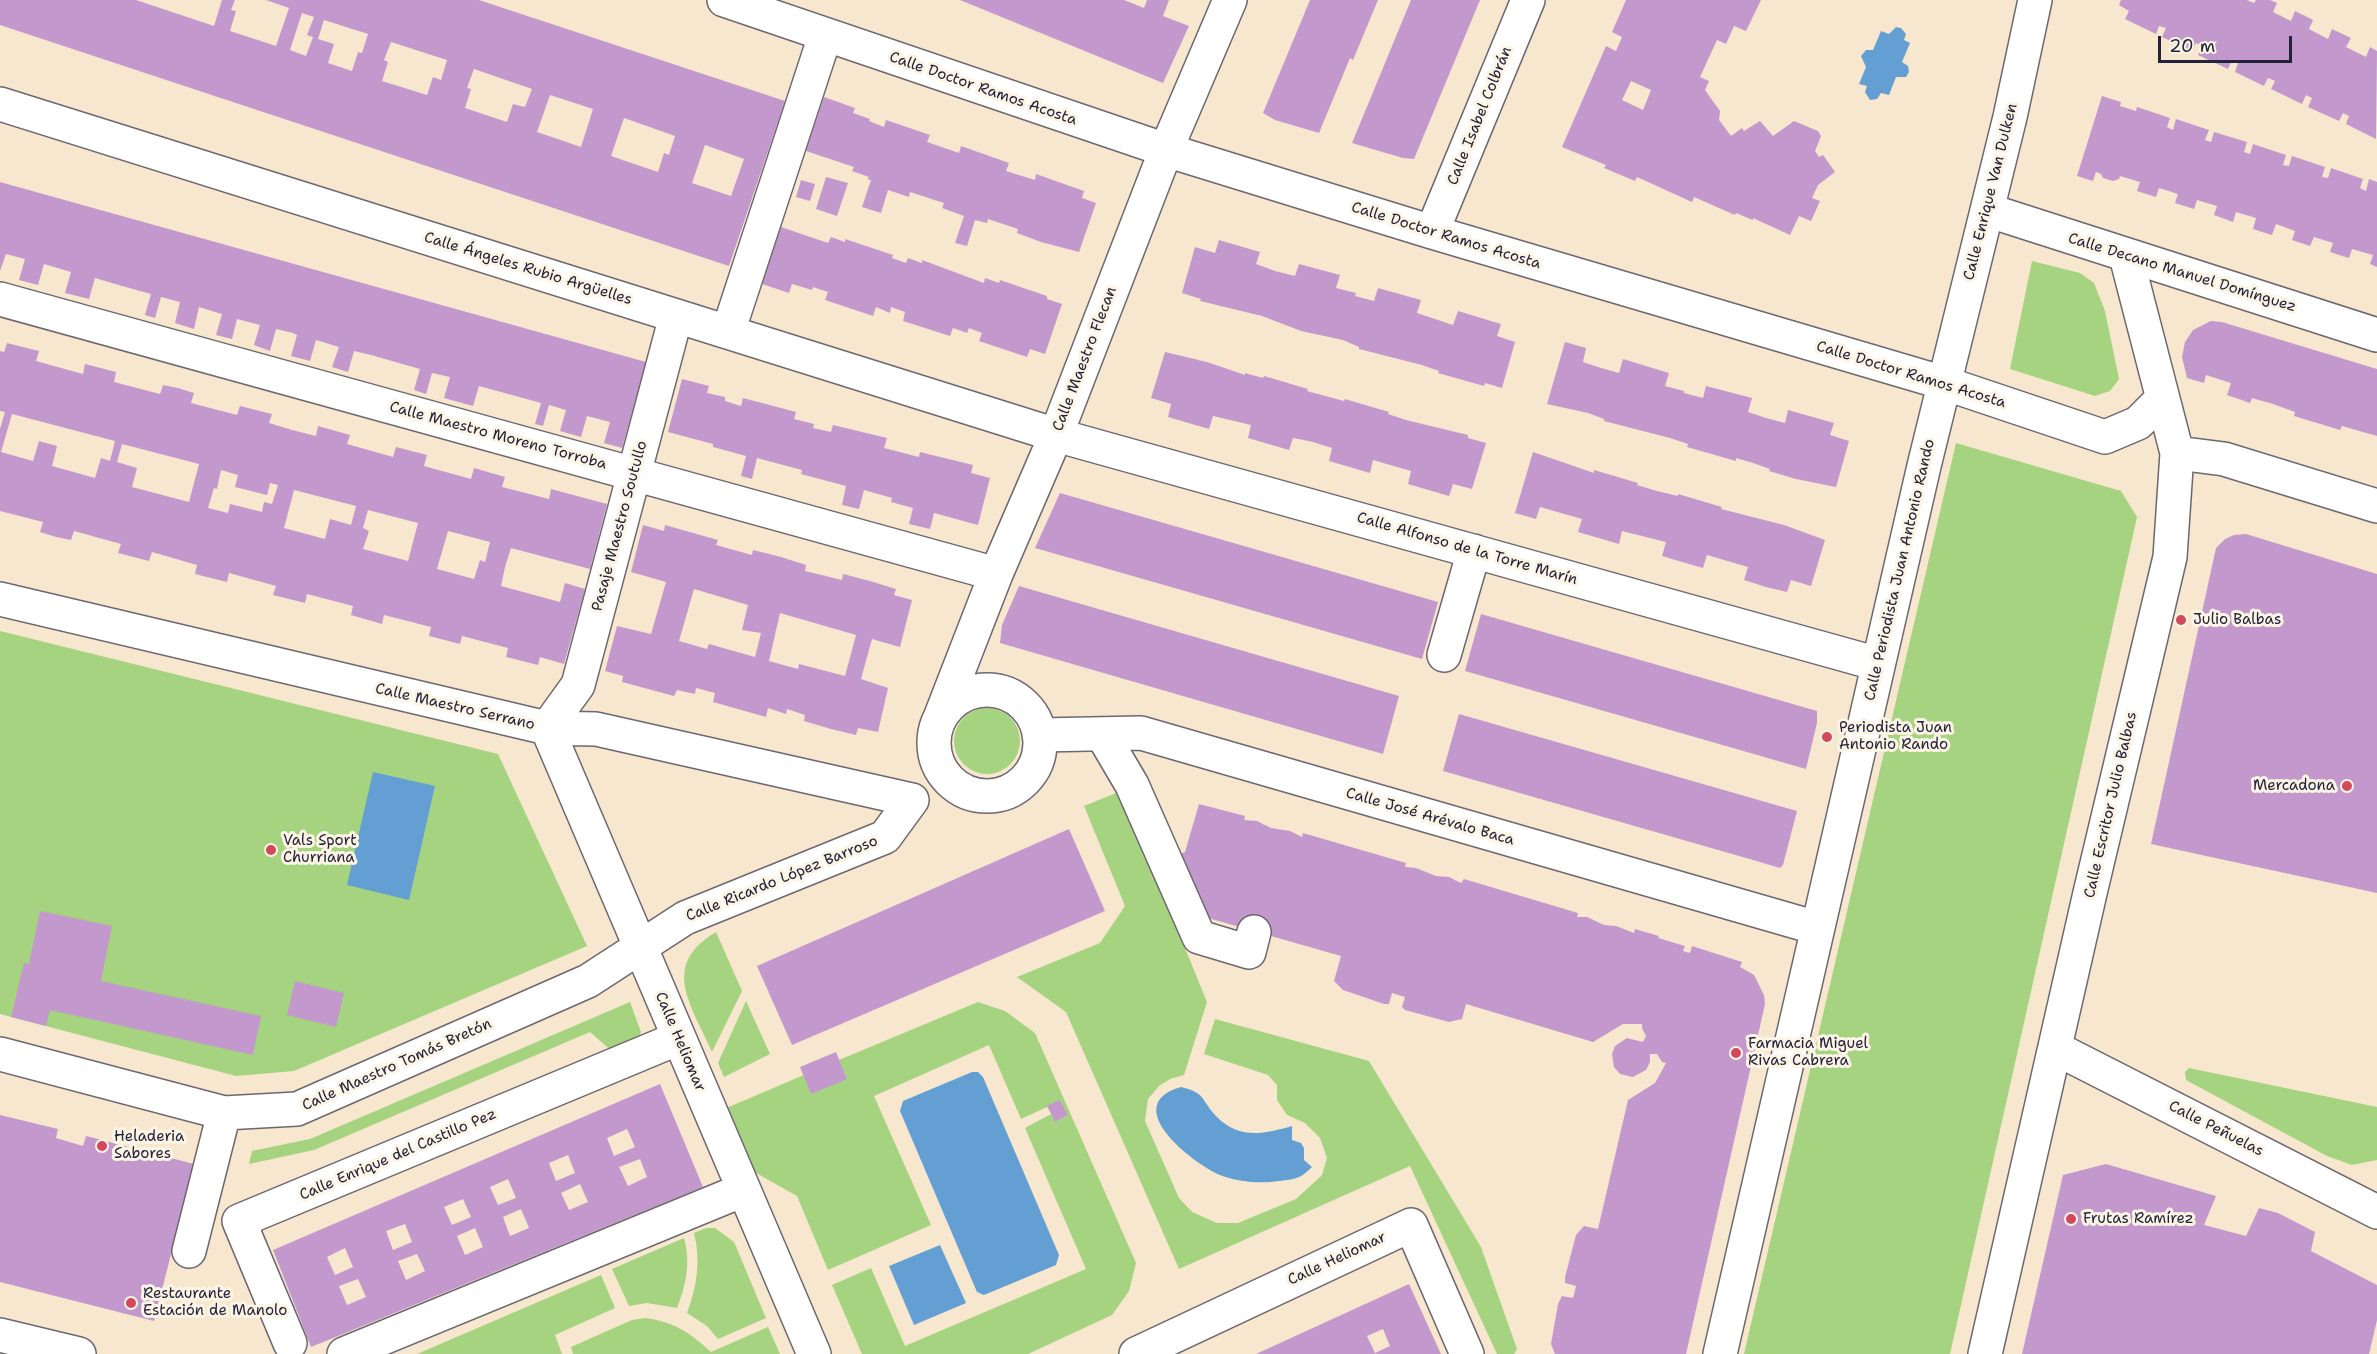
<!DOCTYPE html>
<meta charset="utf-8">
<style>
body{margin:0}
#map{position:relative;width:2377px;height:1354px;overflow:hidden;background:#f7e7cf;font-family:"Shantell Sans",sans-serif}
canvas{display:block}
.scale{position:absolute;left:2158px;top:36px;width:134px;height:27px;box-sizing:border-box;border:3px solid #22223b;border-top:0;padding-left:8px;font-size:18px;line-height:21px;white-space:nowrap;color:#22223b;-webkit-text-stroke:4px #fcf5e5;paint-order:stroke}
</style>
<div id="map">
<canvas width="2377" height="1354"></canvas>
<div class="scale">20 m</div>
</div>
<script>
const g = document.querySelector('canvas').getContext('2d');
g.lineJoin = 'round';
function fill(path, color) { g.fillStyle = color; g.fill(path, 'evenodd'); }
function stroke(path, color, width, dash) { g.strokeStyle = color; g.lineWidth = width; g.lineCap = dash ? 'butt' : 'round'; g.setLineDash(dash || []); g.stroke(path); }
function label(font, color, halo, rows, align = 'center') {
  g.font = font + ' "Shantell Sans",sans-serif'; g.lineWidth = 6; g.setLineDash([]); g.textBaseline = 'middle'; g.strokeStyle = halo; g.fillStyle = color; for (const [text, x, y, turn = 0] of rows) {
    g.save(); g.translate(x, y); g.rotate((+turn || 0) * Math.PI / 180); g.textAlign = isNaN(turn) ? turn : align; if (halo) g.strokeText(text, 0, 0); g.fillText(text, 0, 0); g.restore();
  }
}
fill(new Path2D(`
 M2032 261 2080 273 2094 283 2105 311 2119 379 2110 391 2095 396 2010 369Z
 M1956 443 2121 491 2137 517 1950 1354H1744Z
 M0 631 498 754 587 946 294 1071 236 1076 0 1014Z
 M954 741a33 33 0 1 1 66 0a33 33 0 1 1-66 0Z
 M1121 791 1207 1002 1184 1075 1170 1079 1159 1086 1148 1099 1145 1121 1179 1198 1192 1212 1217 1223H1238L1296 1199 1322 1175 1327 1158 1320 1138 1305 1123 1287 1115 1277 1100V1085L1268 1075 1204 1054 1215 1019 1369 1061 1481 1247 1517 1349 1514 1354H1497L1410 1166 1179 1269 1066 1012 1017 977 1100 943 1125 906 1084 806Z
 M716 932 742 991 712 1052C692 1005 659 966 716 932Z
 M746 1001 770 1054 724 1077 718 1063Z
 M630 1002 641 1032 636 1043 614 1053 590 1032 314 1150 249 1164 252 1151 310 1139Z
 M978 1002 1005 1011 1035 1033 1136 1263 1129 1291 1112 1315 1028 1354H862L832 1285 871 1268 905 1346 1086 1269 1025 1128 1051 1114 1055 1122 1068 1115 1060 1101 1021 1119 989 1045 874 1096 931 1225 828 1270 797 1196 749 1169 724 1109 804 1075 847 1079 839 1060Z
 M2189 1068 2377 1107V1160L2352 1165 2327 1156 2186 1080 2185 1072Z
 M706 1228H715L734 1242 766 1318 718 1339 707 1326 687 1313C697 1287 701 1260 694 1233Z
 M684 1238C691 1263 686 1285 677 1308L647 1303 629 1306 612 1269Z
 M601 1275 615 1308 555 1335 562 1354H417Z
 M646 1318C676 1323 689 1332 711 1352L768 1327 780 1354H573L571 1347 632 1320Z`), '#a5d380');
fill(new Path2D(`
 M1896 27 1901 28 1906 34 1904 40 1910 43 1902 62 1908 66 1909 72 1906 77H1896L1889 95 1881 93 1877 99 1870 100 1865 92 1867 86 1859 84 1866 67 1861 56 1866 50H1873L1881 31 1889 34Z
 M373 772 435 786 409 900 347 885Z
 M972 1072H978L983 1077 1059 1255 1056 1265 984 1295 977 1292 900 1111 903 1101Z
 M1181 1087C1206 1093 1201 1100 1216 1116 1239 1140 1264 1134 1292 1126V1140L1301 1143 1304 1148V1160L1312 1167C1300 1179 1296 1179 1279 1181 1260 1184 1238 1182 1220 1175 1192 1163 1118 1105 1181 1087Z
 M940 1245 966 1303 914 1325 889 1266Z`), '#649fd4');
fill(new Path2D(`
 M0 0H136L214 26 222 0H235L231 10 236 11 230 31 276 46 289 8 266 0H479L785 101 729 266 0 25ZM302 13 314 17 307 35 313 37 306 56 290 50ZM324 20 368 34 362 53 358 52 352 71 328 63 334 44 318 39ZM391 42 447 60 441 80 433 77 427 95 382 81 388 62 384 60ZM474 69 532 89 525 107 513 104 507 122 465 108 471 89 467 88ZM550 95 593 109 581 147 537 132ZM624 118 675 136 669 155 664 153 658 172 611 156ZM705 145 744 159 731 196 692 183Z
 M960 0H1124L1144 8 1147 0H1169L1163 16 1189 26 1163 83Z
 M1310 0H1378L1353 60 1350 58 1319 133 1275 120 1263 113Z
 M1411 0H1480L1414 159 1403 158 1352 143Z
 M1626 0H1761L1746 31 1734 26 1726 44 1717 40 1700 77 1709 81 1705 90 1720 111 1719 120 1731 136 1742 128 1744 131 1760 121 1773 136 1794 121 1818 131 1821 136 1815 151 1819 157 1823 155 1835 172 1818 185 1812 198 1820 201 1811 221 1799 216 1790 235 1753 218V220L1736 213 1735 215 1694 197 1692 202 1637 177 1635 181 1604 168 1606 165 1562 147 1606 46 1616 51 1622 37 1612 32ZM1631 81 1651 90 1643 110 1622 100Z
 M2121 0H2247L2254 3 2256 0H2270L2277 3 2273 12 2291 21 2295 11 2313 20 2309 29 2328 39 2332 29 2351 38 2346 47 2366 57 2370 47 2377 51 2376 139 2346 124 2349 116 2343 113 2339 121 2308 107 2312 98 2306 95 2302 104 2271 89 2275 81 2268 78 2264 86 2235 72 2238 63 2232 60 2228 69 2198 55 2203 46 2196 43 2192 51 2162 37 2166 28 2159 26 2156 34 2125 19 2129 11 2119 5Z
 M2102 96 2121 102 2120 106 2136 111 2137 107 2170 118 2167 127 2173 130 2176 119 2209 130 2205 140 2211 142 2214 132 2247 142 2244 152 2250 154 2253 144 2286 155 2283 165 2289 166 2292 156 2325 167 2322 177 2328 178 2331 168 2363 179 2360 188 2366 191 2369 179 2377 182V267L2370 264 2373 255 2352 249 2349 258 2330 252 2333 243 2314 237 2310 246 2292 240 2295 231 2276 224 2272 235 2253 229 2256 218 2236 212 2233 222 2214 215 2217 206 2197 200 2194 209 2175 203 2178 194 2159 188 2156 197 2137 191 2140 182 2120 176 2119 179 2113 181 2103 178 2101 174 2096 172 2093 181 2077 176Z
 M824 97 855 108 853 113 870 119 869 121 884 127 886 120 930 135 927 142 959 153 961 146 1009 163 1006 171 1035 180 1036 174 1084 191 1082 198 1096 203 1079 252 1041 242 1017 233 1018 229 988 219 987 223 975 220 967 246 955 243 964 216 942 208 944 203 910 192 909 197 888 190 881 213 862 207 871 180 867 179 869 177 852 171 854 167 806 151Z
 M826 177 848 183 837 216 816 209Z
 M801 180 815 184 810 201 796 197Z
 M0 182 646 362 622 448 604 443 610 422 587 416 581 437 560 431 566 410 549 405 543 426 535 424 541 403 479 386 473 406 444 398 450 377 432 373 426 394 414 390 420 369 371 355 354 351 348 372 332 367 339 347 316 340 310 361 291 356 297 335 293 333 276 329 270 351 254 345 260 325 237 319 232 339 216 335 222 314 215 312 199 307 194 329 175 323 180 302 161 297 155 318 145 315 151 294 122 286 95 278 89 299 65 293 71 272 44 264 38 285 19 280 25 259 6 254 0 271Z
 M781 227 828 243 831 237 845 242V239L893 255 892 258 906 263 908 258 922 263V260L984 283 985 278 999 283 1000 280 1047 296V299L1062 304 1045 354 1030 349 1027 357 979 341 982 333 969 328 967 333 953 328 950 336 903 321 905 312 891 307 890 313 876 307 873 316 825 300 828 292 813 287 812 290 792 284 789 293 762 284Z
 M1219 240 1260 252 1256 264 1275 271 1295 276 1299 264 1340 275 1336 288 1356 293 1355 296 1374 301 1378 288 1421 300 1417 313 1453 325 1458 311 1501 324 1497 336 1515 342 1502 388 1485 383 1484 386 1438 373 1439 371 1422 365 1359 349V347L1343 340 1301 331 1262 316 1200 301 1201 299 1182 293 1195 247 1215 253Z
 M2211 321 2222 322 2377 369V436L2342 426 2340 430 2294 416 2295 412 2273 404 2252 398 2250 403 2227 395 2231 383 2206 375 2204 383 2187 378 2182 357 2185 342 2193 330Z
 M1565 342 1586 348 1583 362 1601 368 1619 373 1623 359 1669 373 1665 386 1684 391V393L1703 398 1706 386 1752 398 1748 412 1766 418 1785 423 1788 410 1834 423 1830 435 1849 441 1836 487 1796 479 1769 471 1770 469 1753 463 1736 458V461L1687 447 1688 444 1670 438 1604 421V419L1588 413 1547 404Z
 M7 343 39 351 36 361 83 374 85 364 116 372 114 382 160 394 163 385 178 388 194 393 191 403 237 415 240 406 272 414 269 423 292 430 316 436 318 426 350 435 347 444 393 457 396 447 427 455 424 466 471 479 474 468 505 477 502 487 549 499 551 489 607 504 590 569 511 548 505 567 501 586 560 602 565 583 585 589 564 664 540 657 538 665 506 657 508 648 462 636 460 644 429 636 431 627 384 615 382 624 351 615 353 606 307 594 305 603 273 595 276 586 229 573 227 582 195 574 197 565 152 552 149 561 118 553 121 544 74 531 71 540 56 537 40 532 43 522 0 511V429L5 412 0 411V351L4 352ZM12 414 115 441 110 461 101 458 95 478 52 466 57 446 39 441 33 461 1 452ZM122 444 199 464 189 502 132 487 137 468 117 462ZM221 470 238 475 235 487 267 495 270 483 278 485 272 504 264 502 262 512 230 504 228 513 208 508 214 488 217 489ZM294 490 356 506 351 525 330 519 325 539 284 528ZM368 510 418 523 408 561 363 549 369 531 363 528ZM448 531 490 542 485 562 480 560 474 579 437 569Z
 M1165 352 1207 362 1245 375V373L1263 378 1264 376 1308 389 1307 391 1344 401 1345 399 1389 412 1388 414 1406 420 1468 435V438L1486 443 1472 489 1453 484 1449 496 1408 484 1411 471 1373 460 1370 473 1329 461 1332 448 1313 442 1293 438 1289 450 1248 438 1251 425 1213 416 1209 429 1168 417 1171 404 1151 398Z
 M682 379 709 386 707 393 725 397V401L741 406 743 398 796 412 794 419 814 424 813 428 831 432 833 425 887 438 884 448 919 457 920 452 973 465 971 473 990 478 978 525 934 513 930 529 909 524 913 508 891 502 892 498 864 490 859 509 842 505 846 486 801 474 802 470 757 458 752 479 741 476 746 456 713 447V444L668 432Z
 M1533 452 1594 473V470L1638 483 1637 485 1657 491 1678 496V494L1722 507 1721 509 1784 525 1825 540 1811 586 1791 580 1787 592 1766 587 1744 580 1748 567 1707 555 1703 568 1682 562 1662 556 1666 542 1622 531 1619 544 1578 532 1582 519 1540 507 1536 519 1515 513Z
 M1060 493 1438 602 1422 659 1035 548Z
 M643 525 664 531 665 525 718 540 716 545 752 555 753 550 781 557 806 565 805 571 842 580 843 574 870 581 896 589 894 595 912 600 900 647 872 639 861 679 888 688 878 732 858 728 856 735 831 729 804 721 805 715 787 709 786 714 768 708 766 717 713 702 715 693 696 688 695 694 677 690 674 696 622 682 623 676 605 671 617 626 651 634 666 582 631 572ZM694 589 748 605 742 630 761 633 755 657 709 644 707 649 679 641ZM780 613 856 635 845 676 799 664 798 669 769 661Z
 M2246 534 2377 574V893L2151 844 2216 548 2225 539 2234 535Z
 M1019 586 1399 696 1383 754 1000 643 1002 625Z
 M1481 614 1817 711V723L1806 769 1465 671Z
 M1459 714 1797 811 1783 865 1780 868 1760 862 1443 771Z
 M1199 804 1245 816 1244 820 1257 821 1271 828 1290 831 1302 837 1303 833 1406 863 1405 867 1416 868 1436 876 1449 877 1461 883 1464 879 1578 913 1577 917H1587L1604 925 1616 926 1634 933 1635 929 1659 936 1658 938 1685 946 1683 951 1690 953 1692 946 1742 962 1740 967 1754 975 1764 995 1765 1004 1686 1354H1555L1551 1344 1558 1304 1562 1296 1573 1298 1576 1286 1565 1283V1277L1576 1235 1584 1226 1598 1229 1628 1100 1655 1083 1666 1063 1662 1062 1657 1054H1650V1062L1646 1070 1633 1077 1620 1074 1614 1067 1612 1054 1615 1046 1627 1038 1643 1042 1646 1036 1642 1028V1024H1623L1593 1042 1466 1004 1462 1019 1449 1022 1405 1010 1402 1007 1405 997 1392 993 1389 1004H1384L1343 990 1334 981 1341 956 1208 918 1180 854 1185 852Z
 M1069 829 1105 911 792 1045 757 966Z
 M40 911 112 926 101 981 261 1016 253 1055 50 1010 46 1026 11 1017 24 963 29 964Z
 M295 981 344 993 336 1027 287 1015Z
 M836 1052 847 1079 811 1094 800 1067Z
 M660 1084 703 1187 311 1347 273 1250ZM627 1129 635 1147 614 1156 607 1138ZM568 1155 575 1173 556 1181 549 1163ZM640 1159 647 1177 628 1186 619 1167ZM508 1179 516 1198 498 1205 490 1187ZM580 1184 588 1202 569 1210 561 1193ZM463 1199 471 1217 452 1225 444 1207ZM521 1209 529 1228 510 1236 503 1217ZM405 1224 412 1242 393 1250 386 1231ZM475 1228 483 1247 465 1255 457 1236ZM345 1248 353 1267 335 1275 327 1257ZM417 1254 425 1271 406 1280 398 1261ZM358 1279 366 1297 347 1305 339 1286Z
 M1060 1100 1068 1115 1055 1122 1047 1106Z
 M0 1115 58 1129 56 1138 83 1146 86 1136 194 1164 154 1321 0 1282Z
 M2106 1164 2216 1196 2204 1225 2246 1236 2259 1208 2278 1213 2315 1232 2311 1251 2377 1285V1320L2369 1354H2022L2063 1175Z
 M1409 1284 1441 1354H1256L1350 1311ZM1383 1329 1390 1346 1375 1353 1367 1336Z`), '#c399cd');
const minor = new Path2D(`
 M724 0 1166 150 1432 232 1944 383 2105 437 2138 423 2162 399
 M0 104 1056 435 1878 664
 M1987 210 2377 335
 M1432 232 1528 0
 M0 299 996 574
 M676 316 578 685 547 728 814 1354
 M728 332 825 36
 M2177 453 2224 459 2377 506
 M0 599 547 728 596 729 912 800
 M1444 655 1474 551
 M934 743a53 53 0 1 1 106 0a53 53 0 1 1-106 0Z
 M940 718 996 574 1056 435 1166 150 1230 0
 M1102 734 1132 785 1199 937 1249 952 1254 932
 M1039 735 1141 733 1817 928
 M2055 1048 2377 1212
 M0 1054 224 1113 297 1109 588 981 685 918 885 837 912 800
 M189 1251 224 1113
 M0 1335 79 1354
 M290 1343 239 1221 679 1038
 M344 1354 743 1190
 M1136 1354 1411 1225 1467 1354
 M1720 1354 1924 466 2010 117 2035 0
 M1985 1354 2090 893 2170 557 2177 453 2126 256`);
stroke(minor, '#6d676f', 36);
stroke(minor, '#fff', 33);
for (const [x, y, r, color] of [
 [2181,620,6,"#d1495b"],
 [1827,737,6,"#d1495b"],
 [2347,786,6,"#d1495b"],
 [271,850,6,"#d1495b"],
 [1736,1053,6,"#d1495b"],
 [102,1146,6,"#d1495b"],
 [2071,1219,6,"#d1495b"],
 [131,1303,6,"#d1495b"]
]) { const dot = new Path2D(); dot.arc(x, y, r, 0, 2 * Math.PI); g.fillStyle = color; g.fill(dot); stroke(dot, '#fcf5e5', 2); }
label('15px', '#22223b', '#fcf5e5', [
 ["Calle Doctor Ramos Acosta",983,89,19],
 ["Calle Isabel Colbrán",1480,116,-68],
 ["Calle Enrique Van Dulken",1991,192,-76],
 ["Calle Doctor Ramos Acosta",1446,236,17],
 ["Calle Ángeles Rubio Argüelles",528,269,17],
 ["Calle Decano Manuel Domínguez",2182,273,17],
 ["Calle Maestro Flecan",1085,359,-69],
 ["Calle Doctor Ramos Acosta",1911,375,17],
 ["Calle Maestro Moreno Torroba",498,436,15],
 ["Pasaje Maestro Soutullo",620,526,-75],
 ["Calle Alfonso de la Torre Marín",1467,549,16],
 ["Calle Periodista Juan Antonio Rando",1900,570,-77],
 ["Calle Maestro Serrano",455,707,13],
 ["Calle Escritor Julio Balbas",2111,805,-77],
 ["Calle José Arévalo Baca",1430,817,16],
 ["Calle Ricardo López Barroso",782,879,-22],
 ["Calle Heliomar",680,1042,67],
 ["Calle Maestro Tomás Bretón",397,1065,-24],
 ["Calle Peñuelas",2216,1129,27],
 ["Calle Enrique del Castillo Pez",398,1155,-23],
 ["Calle Heliomar",1337,1259,-25]
]);
label('15px', '#22223b', '#fcf5e5', [
 ["Julio Balbas",2193,620],
 ["Periodista Juan",1839,728],
 ["Antonio Rando",1839,745],
 ["Mercadona",2335,786,"right"],
 ["Vals Sport",283,841],
 ["Churriana",283,858],
 ["Farmacia Miguel",1748,1044],
 ["Rivas Cabrera",1748,1061],
 ["Heladeria",114,1137],
 ["Sabores",114,1154],
 ["Frutas Ramírez",2083,1219],
 ["Restaurante",143,1294],
 ["Estación de Manolo",143,1311]
], 'left');
</script>
